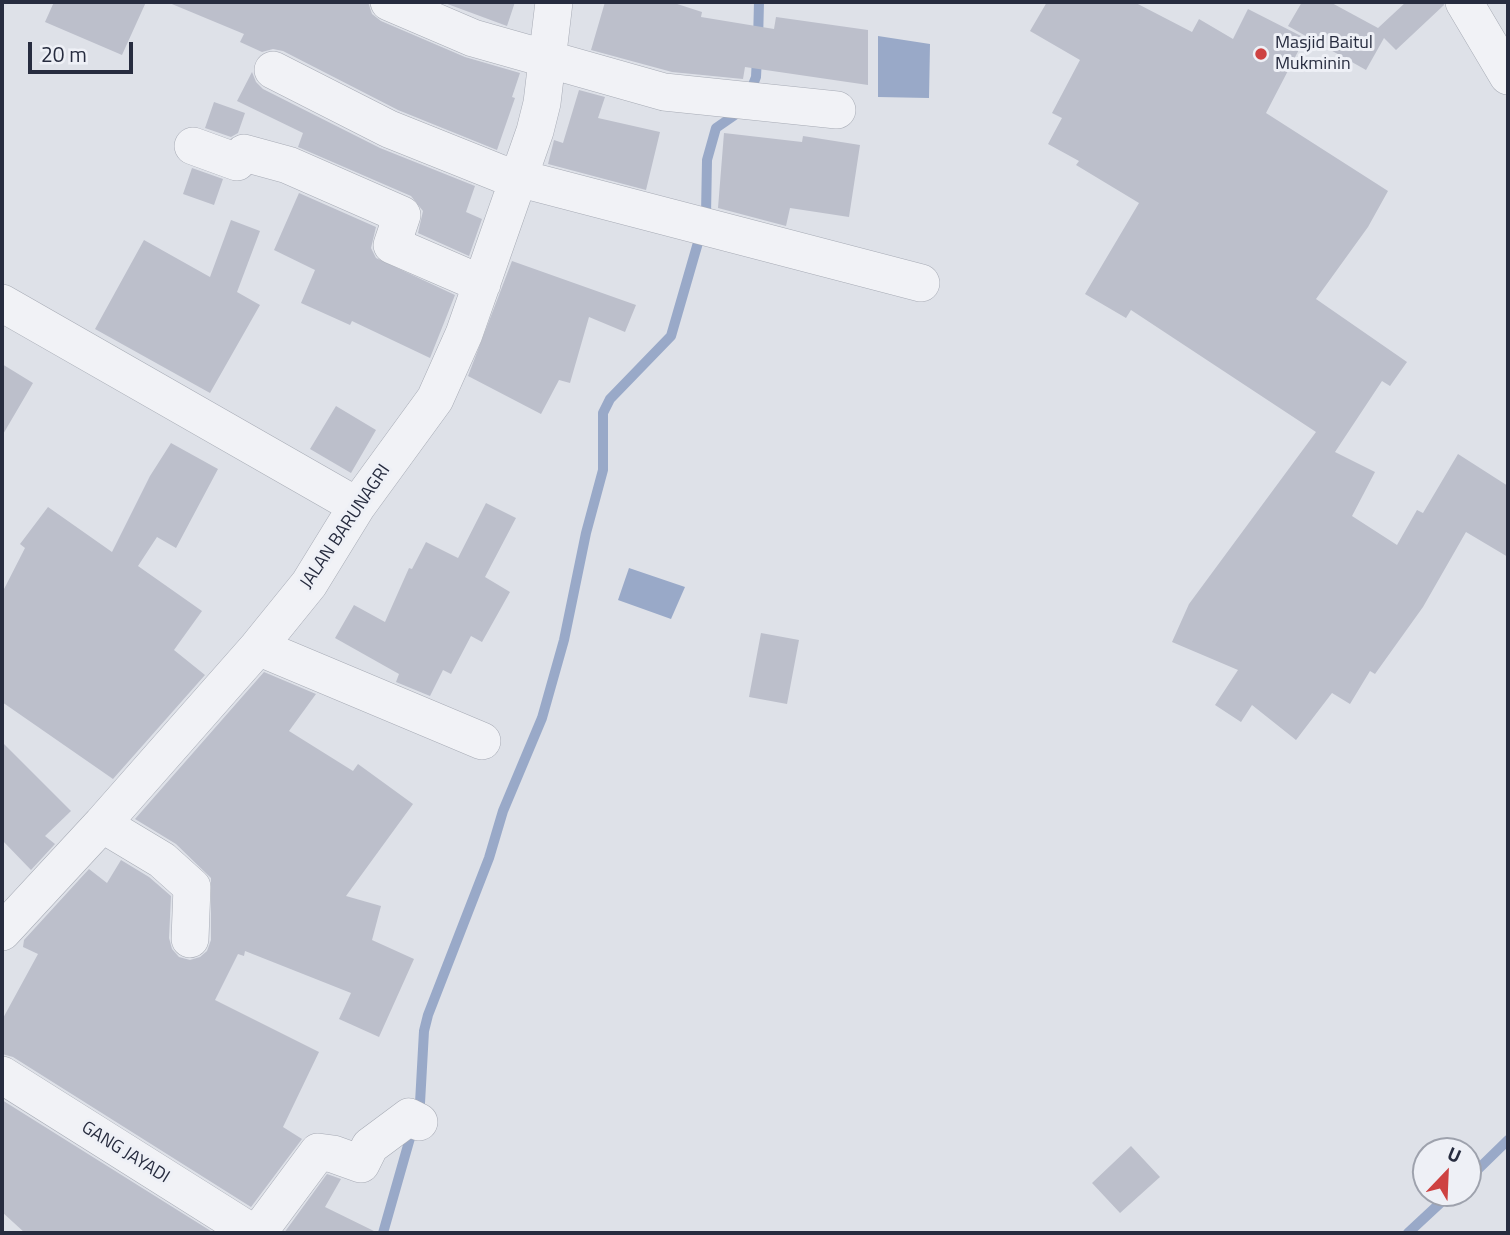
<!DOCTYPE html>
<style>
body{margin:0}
#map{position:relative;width:1510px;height:1235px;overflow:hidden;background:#dee1e8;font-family:"Titillium Web",sans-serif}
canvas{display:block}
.frame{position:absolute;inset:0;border:4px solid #272c3f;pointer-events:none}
.north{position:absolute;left:1412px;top:1137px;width:70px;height:70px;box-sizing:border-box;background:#eef0f6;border:2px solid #9ea2ad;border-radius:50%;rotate:23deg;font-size:19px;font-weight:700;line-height:28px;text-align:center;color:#272c3f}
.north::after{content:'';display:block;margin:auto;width:24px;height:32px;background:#ce4242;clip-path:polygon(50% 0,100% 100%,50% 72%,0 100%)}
.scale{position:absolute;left:28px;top:42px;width:105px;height:32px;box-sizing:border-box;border:4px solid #272c3f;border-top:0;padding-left:9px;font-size:21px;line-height:24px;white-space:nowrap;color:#272c3f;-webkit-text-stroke:5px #eef0f6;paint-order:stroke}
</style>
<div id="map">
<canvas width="1510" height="1235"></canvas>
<div class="frame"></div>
<div class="north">U</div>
<div class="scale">20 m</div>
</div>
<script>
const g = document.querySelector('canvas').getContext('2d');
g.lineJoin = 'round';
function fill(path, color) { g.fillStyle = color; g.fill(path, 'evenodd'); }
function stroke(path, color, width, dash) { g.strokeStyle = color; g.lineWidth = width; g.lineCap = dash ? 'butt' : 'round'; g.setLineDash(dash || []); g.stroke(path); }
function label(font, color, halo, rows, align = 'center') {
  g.font = font + ' "Titillium Web",sans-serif'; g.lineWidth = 6; g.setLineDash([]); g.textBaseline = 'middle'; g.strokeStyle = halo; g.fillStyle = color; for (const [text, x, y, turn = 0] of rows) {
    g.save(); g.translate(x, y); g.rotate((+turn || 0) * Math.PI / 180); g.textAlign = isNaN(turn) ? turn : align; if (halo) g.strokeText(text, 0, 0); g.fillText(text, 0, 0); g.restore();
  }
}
fill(new Path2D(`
 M878 36 930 44 929 98 878 97Z
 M629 568 685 587 671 619 618 600Z`), '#99a9c8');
stroke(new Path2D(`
 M758 41 759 2
 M749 95 756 77 757 57
 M1468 1179 1508 1140
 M383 1233 420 1103 424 1031 428 1015 489 858 503 811 542 718 564 640 586 533 603 470V413L610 399 671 336 706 215 707 160 716 128 742 110
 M1408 1233 1451 1193`), '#99a9c8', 10);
fill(new Path2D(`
 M54 2H146L122 55 45 22Z
 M167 2H368L372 14 381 21 465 57 520 73 512 97 515 98 497 150 398 110 283 51 273 49 262 52 240 42 244 34Z
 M442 2H515L507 26Z
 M605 2H671L702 12 701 17 774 29 776 17 868 30V85L745 67 743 79 672 72 591 50Z
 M1047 2H1134L1192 32 1199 19 1233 39 1248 9 1305 38 1266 113 1388 191 1368 227 1316 299 1407 362 1390 386 1382 381 1335 452 1375 472 1352 516 1397 545 1417 510 1423 513 1458 454 1508 486V557L1466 532 1423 607 1375 674 1370 671 1350 704 1332 693 1296 740 1252 705 1241 722 1215 705 1238 670 1172 642 1189 604 1316 432 1131 310 1126 318 1085 294 1139 203 1076 165 1079 161 1048 144 1062 118 1052 113 1080 60 1030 31Z
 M1302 2H1330L1378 28 1406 2H1443L1444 5 1396 50 1384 38 1366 70 1288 26Z
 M252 72 256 82 263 89 380 148 475 186 466 212 482 219 469 256 418 233 423 211 411 196 298 147 303 133 237 101Z
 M579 90 605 97 598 118 660 132 646 190 548 164 554 140 563 143Z
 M214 102 245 113 238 133 231 137 205 128Z
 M724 133 802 142 803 136 860 145 849 217 790 208 786 226 718 208Z
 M192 168 223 179 214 205 183 194Z
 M299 193 376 227 371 248 376 258 455 295 430 358 352 321 350 325 301 303 315 270 274 250Z
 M231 220 260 231 237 292 260 305 210 393 95 329 144 240 210 277Z
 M512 261 636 305 625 332 589 317 570 383 559 380 541 414 468 376Z
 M2 364 33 383 2 436Z
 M336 406 376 430 351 473 310 449Z
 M171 443 218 469 176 548 157 537 138 566 202 611 174 650 205 675 113 779 2 702V593L25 548 20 544 48 507 112 552 150 476Z
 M486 503 516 518 485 577 510 592 482 642 471 636 451 674 443 670 430 696 396 682 399 674 335 638 354 605 385 622 409 568 412 569 426 542 458 558Z
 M761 633 799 640 787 704 749 697Z
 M264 672 316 694 289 731 353 771 358 764 413 804 346 896 381 906 372 940 414 959 379 1037 339 1019 351 993 245 951 244 956 238 954 215 1000 319 1052 283 1127 302 1139 251 1207 13 1057 2 1054V1020L38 954 23 947 24 940 89 869 107 883 121 860 149 877 171 896 169 938 172 949 179 957 190 960 200 957 207 951 211 940V878L176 844 135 819Z
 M2 742 71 811 45 836 55 844 31 870 2 840Z
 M2 1100 214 1233H25L2 1212Z
 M1131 1146 1160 1177 1120 1213 1092 1183Z
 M327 1174 341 1179 325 1207 378 1233H284Z`), '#bcbfcb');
const street = new Path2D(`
 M389 2 473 38 664 92 837 110
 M1464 2 1508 76
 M273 70 389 129 499 173 921 283
 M193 146 237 162 244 153 288 165 402 215 392 245 482 284
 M2 303 357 506
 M258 647 482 741
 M102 824 162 860 192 887 190 939
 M2 932 102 824 258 647 309 584 357 506 435 399 464 334 535 131 542 103 554 2
 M2 1075 248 1230
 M247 1233 263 1226 318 1152 333 1154 361 1164 370 1146 409 1117 419 1122`);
stroke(street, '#a7abb5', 38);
stroke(street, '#f1f2f6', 37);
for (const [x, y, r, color] of [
 [1261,54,7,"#ce4242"]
]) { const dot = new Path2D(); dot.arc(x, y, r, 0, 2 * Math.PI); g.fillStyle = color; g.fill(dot); stroke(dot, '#eef0f6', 2.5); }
label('18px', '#272c3f', '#eef0f6', [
 ["Masjid Baitul",1275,44],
 ["Mukminin",1275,65]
], 'left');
label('18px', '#272c3f', '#eef0f6', [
 ["JALAN BARUNAGRI",346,527,-56],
 ["GANG JAYADI",125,1153,32]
]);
</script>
